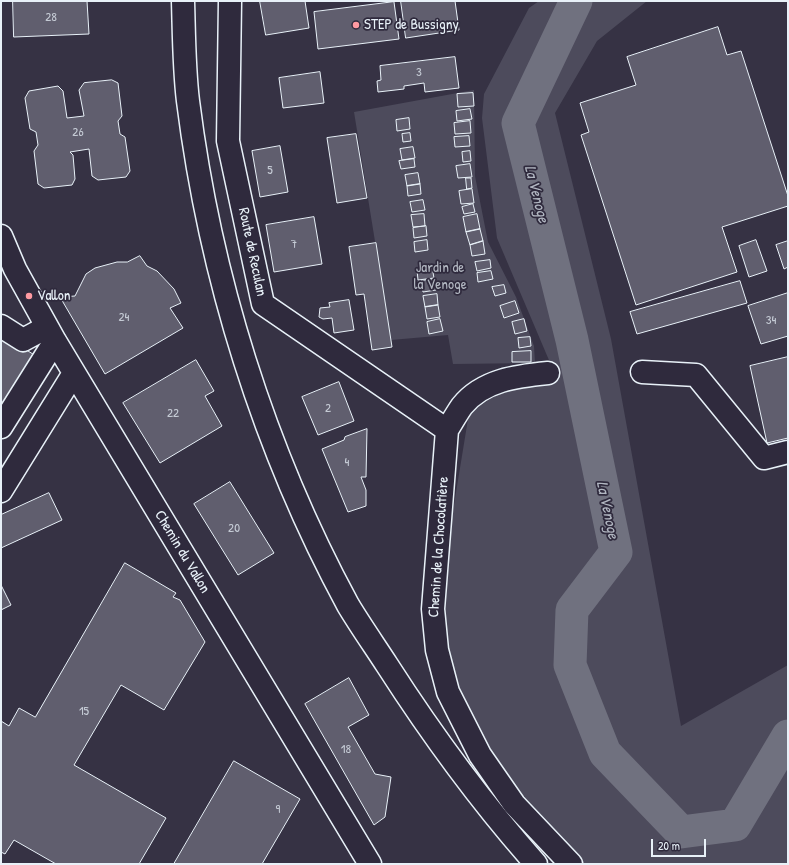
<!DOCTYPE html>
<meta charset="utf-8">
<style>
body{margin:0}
#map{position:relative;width:789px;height:865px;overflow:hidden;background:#363244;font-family:"Patrick Hand",sans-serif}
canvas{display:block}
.frame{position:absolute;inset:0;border:2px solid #e8f1f8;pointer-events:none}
.scale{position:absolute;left:651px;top:839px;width:55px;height:18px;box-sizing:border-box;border:2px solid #e8f1f8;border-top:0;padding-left:5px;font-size:12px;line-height:14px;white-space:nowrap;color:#e8f1f8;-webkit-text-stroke:3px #2f2a3d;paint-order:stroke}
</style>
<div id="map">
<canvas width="789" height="865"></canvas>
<div class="frame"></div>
<div class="scale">20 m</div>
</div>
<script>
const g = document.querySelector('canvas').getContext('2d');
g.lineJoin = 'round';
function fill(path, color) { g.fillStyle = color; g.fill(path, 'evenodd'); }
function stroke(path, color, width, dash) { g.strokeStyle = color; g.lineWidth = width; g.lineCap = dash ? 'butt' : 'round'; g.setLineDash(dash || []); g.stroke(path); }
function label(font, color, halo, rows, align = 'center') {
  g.font = font + ' "Patrick Hand",sans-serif'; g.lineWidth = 3.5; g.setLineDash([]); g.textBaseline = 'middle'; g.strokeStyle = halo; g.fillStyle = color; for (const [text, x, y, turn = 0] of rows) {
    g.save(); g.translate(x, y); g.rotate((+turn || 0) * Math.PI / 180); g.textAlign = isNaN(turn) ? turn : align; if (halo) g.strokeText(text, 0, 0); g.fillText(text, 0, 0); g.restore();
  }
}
fill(new Path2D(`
 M539 1H647L597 41 555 113 611 339 681 726 788 665V864H564L467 721 441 645 451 523 469 413 508 387 557 379 497 238 482 118 484 94 529 8Z
 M474 90 475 176 488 242 516 297 534 346 535 363 453 364 448 335 391 340 354 112Z`), '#4d4b5c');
stroke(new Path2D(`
 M576 1 518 123 572 340 616 552 572 610 570 665 605 753 681 832 735 825 788 736`), '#70717f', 33);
const building = new Path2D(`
 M13 1H87L89 34 14 37Z
 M260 1H305L309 28 266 35Z
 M401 1H455L459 30 406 38Z
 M394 2 399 39 318 49 314 12Z
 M718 27 727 55 741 51 788 196V206L722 227 737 272 636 305 581 135 589 132 580 103 636 85 627 57Z
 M455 57 459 88 425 92 424 83 404 86V89L378 92 377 81 381 80 380 66Z
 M320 72 324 103 283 108 279 78Z
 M112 80 118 83 122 116 118 121 120 134 125 137 130 171 126 177 98 180 92 176 89 149 70 152 73 155 75 179 72 185 44 188 38 184 34 151 38 145 36 132 30 129 25 98 29 91 58 86 63 91 67 118 84 116 79 90 84 83Z
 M473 93 474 106 458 107 457 94Z
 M470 109 472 119 457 121 456 111Z
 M409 118 410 129 397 131 396 120Z
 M470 121 471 133 455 134 454 123Z
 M410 133 411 141 403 142 402 134Z
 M356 134 367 198 337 203 327 138Z
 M469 136 470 146 455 147 454 137Z
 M280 146 288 192 260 197 252 151Z
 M413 147 415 158 402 160 400 149Z
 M470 151 471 161 463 162 462 152Z
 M414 159 415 167 401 169 399 161Z
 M470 164 472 177 458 178 456 166Z
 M418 173 420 184 407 186 405 175Z
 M466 178H471L472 188 467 189Z
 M420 184 421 194 408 196 407 186Z
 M472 189 474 203 461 204 459 191Z
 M423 200 425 210 412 212 410 202Z
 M473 204 475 212 464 214 462 207Z
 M424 214 425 226 413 227 411 215Z
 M477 214 480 229 466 232 463 217Z
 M314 217 322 264 274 272 266 225Z
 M426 226 427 236 414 238 413 228Z
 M480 229 483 241 470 245 466 232Z
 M427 240 428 250 415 252 414 242Z
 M756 240 767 271 749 277 739 246Z
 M483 241 485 254 472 256 470 245Z
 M788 241V267L784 269 776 245Z
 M376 243 392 347 372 350 364 294 356 295 349 247Z
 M140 256 147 266 157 271 174 289 181 303 170 308 183 328 105 374 60 297 75 296 86 274 95 268 117 262H127Z
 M490 260 491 268 477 271 475 262Z
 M432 267 434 278 418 280 417 270Z
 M491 271 493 279 478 282 477 273Z
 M434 279 436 290 423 292 421 281Z
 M740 281 747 303 637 334 630 312Z
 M504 285 506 293 495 296 492 287Z
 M788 293V336L761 344 748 306Z
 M437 294 438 305 425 307 423 296Z
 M349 300 354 330 334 333 332 318 323 319 319 317 320 308 330 307 329 303Z
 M515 301 519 313 504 318 500 306Z
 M438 305 440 317 427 319 425 307Z
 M440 319 443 331 429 334 427 322Z
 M524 319 527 331 515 334 512 322Z
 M1 334 36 356 1 413Z
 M530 337 531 346 519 348 518 338Z
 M531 351V362H512V352Z
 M788 357V438L767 443 750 366Z
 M196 360 214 391 205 396 222 426 160 463 123 403Z
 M339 382 354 421 318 435 302 397Z
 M367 429 366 477H361L366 490V506L348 512 322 449 344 440 345 437Z
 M230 482 274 553 238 575 194 504Z
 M49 493 62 520 1 548V515Z
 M125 563 176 593 173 597 180 600 205 642 164 710 121 685 74 765 166 818 139 864H56L14 840 5 854 1 852V721L9 726 19 708 35 717Z
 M1 585 11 605 1 610Z
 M349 678 369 715 348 727 375 774 391 777 385 817 374 825 305 704Z
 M234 761 300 799 262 864H174Z`);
fill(building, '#605e6e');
stroke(building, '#e8f1f8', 1);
const minor = new Path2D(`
 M230 1 228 141 263 304 447 430
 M1 236 15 269 55 341 370 864
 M1 326 23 340 47 327
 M642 372 696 375 764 458 788 452
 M548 373C517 376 483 380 462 406 457 413 452 422 447 430L433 609 437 650 448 692 480 755 514 804 571 864
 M1 427 55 341
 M1 491 74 373`);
const major = new Path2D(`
 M183 1C184 34 184 68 188 101 210 276 264 450 348 605 360 625 374 645 387 665 432 735 481 802 536 864`);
stroke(minor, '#e8f1f8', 25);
stroke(major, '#e8f1f8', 25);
stroke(minor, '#2f2a3d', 22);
stroke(major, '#2f2a3d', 22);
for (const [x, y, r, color] of [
 [356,25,4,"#ff9aa2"],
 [29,296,4,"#ff9aa2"]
]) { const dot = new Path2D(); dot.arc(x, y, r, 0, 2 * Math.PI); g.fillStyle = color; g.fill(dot); stroke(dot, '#2f2a3d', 1.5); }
label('13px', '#c6ccd6', null, [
 ["28",51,18],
 ["3",419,73],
 ["26",78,133],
 ["5",270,171],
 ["7",294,245],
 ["24",124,318],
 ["34",771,321],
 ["2",328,409],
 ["22",173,414],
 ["4",347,463],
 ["20",234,529],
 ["15",84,712],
 ["18",346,750],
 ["9",278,810]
]);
label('15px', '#e8f1f8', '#2f2a3d', [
 ["STEP de Bussigny",364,25],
 ["Vallon",37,296]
], 'left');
label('15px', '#e8f1f8', '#2f2a3d', [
 ["Route de Reculan",252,252,78],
 ["Chemin de la Chocolatière",439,547,-86],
 ["Chemin du Vallon",182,552,59]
]);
label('15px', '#b2b7c1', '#2f2a3d', [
 ["Jardin de",440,268],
 ["la Venoge",440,285]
]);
label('italic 16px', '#b2b7c2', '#2f2a3d', [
 ["La Venoge",536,194,76],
 ["La Venoge",607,510,78]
]);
</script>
